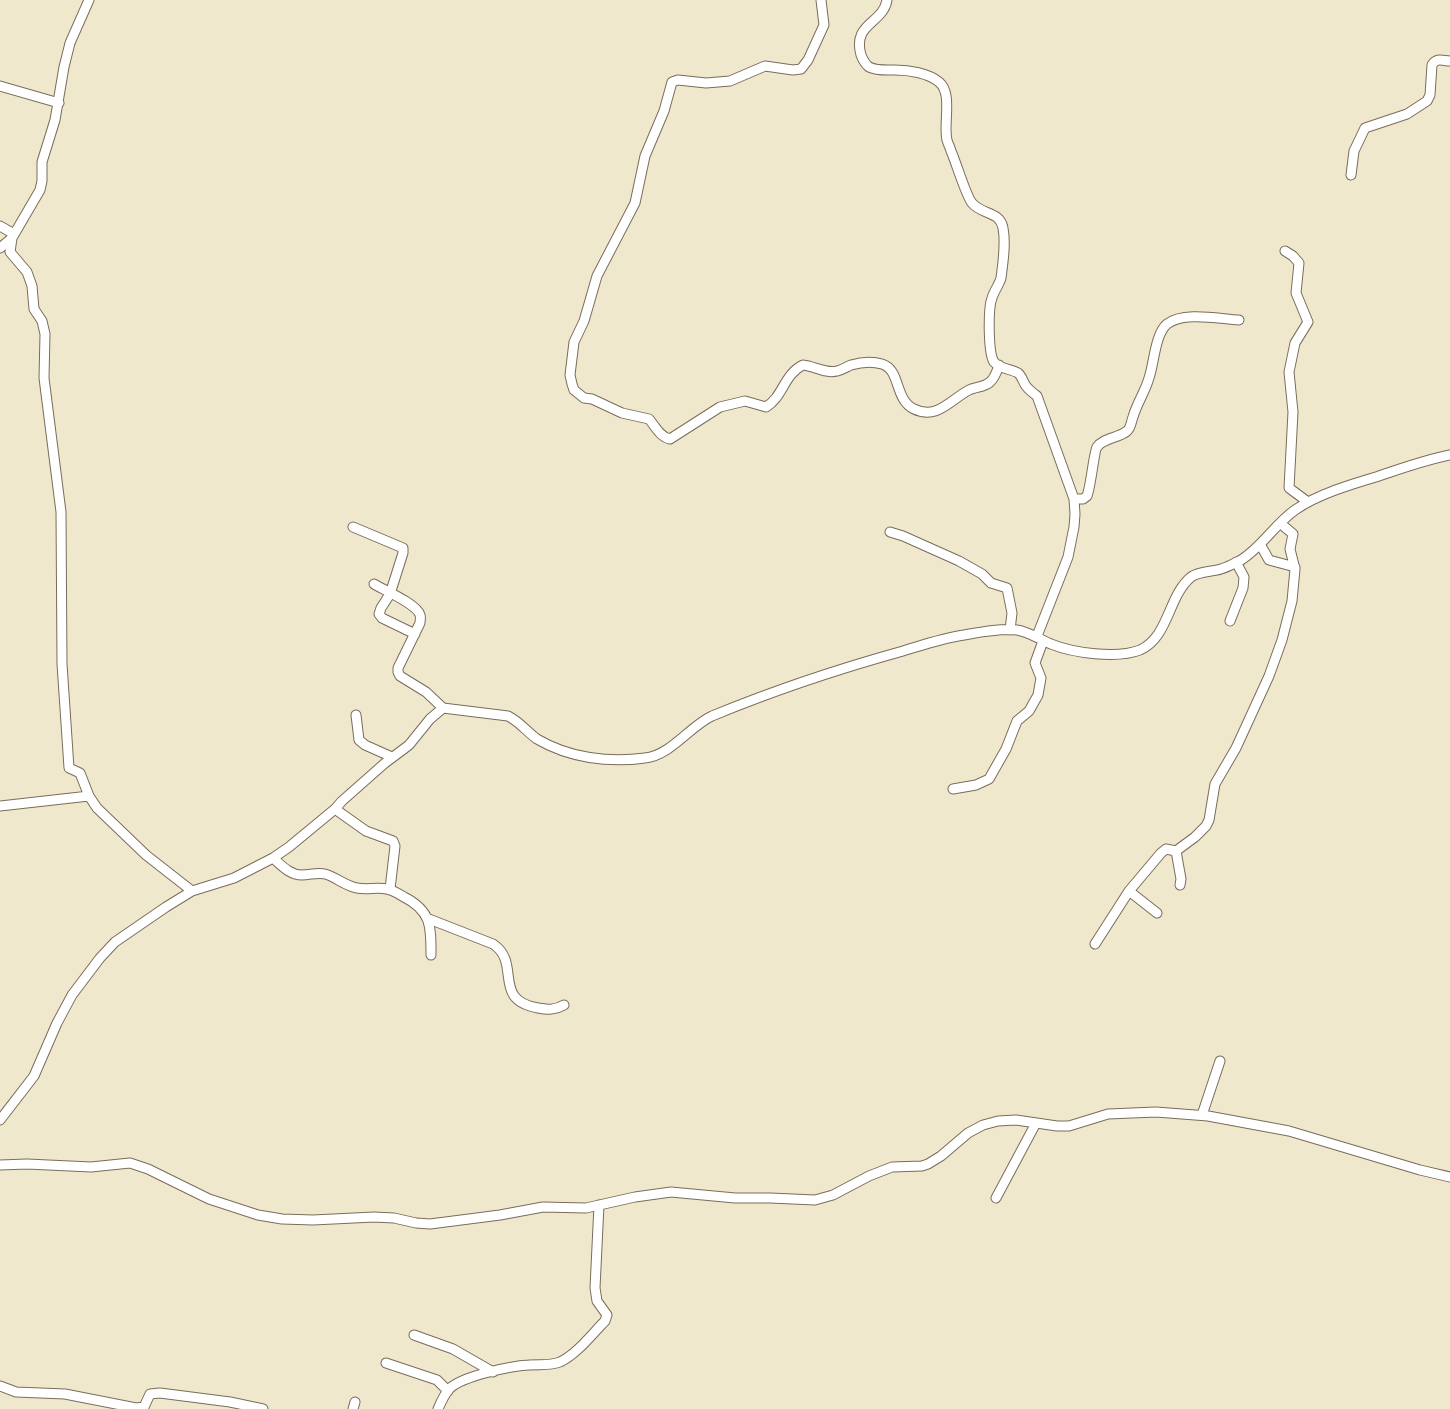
<!DOCTYPE html>
<style>
body{margin:0}
canvas{display:block;background:#f0e8cd}
</style>
<canvas width="1450" height="1409"></canvas>
<script>
const g = document.querySelector('canvas').getContext('2d');
g.lineJoin = 'round';
function stroke(path, color, width, dash) { g.strokeStyle = color; g.lineWidth = width; g.lineCap = dash ? 'butt' : 'round'; g.setLineDash(dash || []); g.stroke(path); }
const minor = new Path2D(`
 M89 0 70 43 64 67 55 120 42 162V181L40 190 12 238 10 252 27 272 32 286 34 309 42 321 45 334 44 378 61 512 62 664 69 768 80 773 89 796 97 808 146 855 192 891
 M821 0 824 25 808 60 801 69 793 70 765 66 730 81 706 83 678 80 672 82 664 111 645 156 635 203 597 276 584 321 574 342 570 375 572 384 574 390 584 398 592 399 622 413 649 419C655 426 660 437 670 439L720 407 745 401 766 407C783 397 784 374 803 365 814 366 826 374 837 371 842 370 846 367 851 365 861 362 872 361 882 364 901 370 894 399 914 409 937 420 950 400 969 390 975 387 985 387 990 382 995 378 997 371 999 365
 M887 0C883 24 852 23 861 55 863 60 865 64 869 67 877 71 887 70 895 70 909 70 928 73 939 82 953 93 943 124 947 140 948 144 950 147 951 151 956 162 966 196 972 203 982 215 1000 211 1003 228 1006 244 1003 262 1001 278 999 285 994 291 992 298 988 308 988 353 994 362 1000 369 1011 369 1018 373 1022 376 1023 382 1026 386 1029 390 1033 393 1037 396L1074 499 1075 514 1074 527 1068 557 1037 636
 M0 86 59 103
 M1351 175 1354 151 1365 128 1407 114 1427 101 1430 95 1432 65C1437 57 1443 61 1450 61
 M0 226 14 234
 M0 248 12 238
 M1285 251 1293 256 1299 263 1296 293 1308 322 1295 343 1289 372 1293 412 1289 488 1308 502
 M1074 499H1083L1087 496C1091 486 1094 451 1097 447 1103 438 1119 438 1127 431 1131 428 1131 422 1133 417 1137 403 1145 392 1149 378 1154 364 1155 334 1167 324 1184 311 1219 319 1239 320
 M353 527 403 548V553L390 594 381 608 379 614 382 618 415 634
 M890 532 903 536 959 561 982 574 991 583 1007 588 1012 613 1010 630
 M1260 544 1269 560 1295 567
 M374 584C384 590 417 604 420 615 421 618 420 620 420 623L398 668V672L400 676 426 692 443 708
 M1230 621 1243 588 1244 577 1236 562
 M356 715 359 740 365 745 392 757
 M953 789 976 785 989 779 1006 749 1017 721 1029 711 1038 695 1041 678 1035 663 1043 641
 M0 806 89 796
 M335 809 366 831 393 841 395 846 390 889
 M1176 851 1181 879 1180 885
 M273 858C282 866 290 875 302 875 310 875 317 872 325 874 336 877 345 886 357 888 367 890 377 887 387 889 393 890 399 894 404 897 432 911 431 928 431 955
 M1129 891 1157 913
 M429 919 493 944C522 963 491 1000 538 1008 548 1010 555 1010 564 1005
 M1095 944 1129 891 1161 853 1166 849 1176 851 1195 837 1206 826 1209 820 1215 784 1236 748 1269 676 1282 640 1292 601 1295 569 1290 549 1293 534 1280 523
 M1202 1115 1220 1061
 M0 1120 34 1076 57 1023 72 995 100 958 115 942 166 907 192 891 234 878 273 858 289 847 335 809 342 801 385 763 409 745 430 719 443 708 508 716C520 722 527 732 537 739 569 758 609 763 645 758 670 756 690 726 712 716 775 690 838 669 903 651 923 645 943 638 964 635 981 632 1001 628 1017 630 1030 632 1040 640 1051 644 1073 653 1117 659 1140 650 1169 637 1168 596 1191 577 1199 571 1212 572 1221 569 1228 567 1235 563 1241 560 1262 547 1275 524 1295 510 1318 494 1352 484 1379 476 1403 468 1425 460 1450 455
 M0 1165 27 1164 91 1167 130 1163 148 1169 209 1199 258 1215 282 1219 313 1220 374 1217 394 1218 416 1223 430 1224 500 1215 543 1207 586 1208 635 1197 671 1192 735 1198H770L815 1200 833 1195 869 1176 892 1167 922 1166 928 1164 941 1156 968 1133 983 1125 998 1121 1016 1120 1057 1126H1069L1108 1114 1156 1112 1208 1116 1289 1131 1420 1170 1450 1177
 M996 1198 1036 1123
 M414 1335 453 1349 493 1372
 M386 1363 437 1380 448 1391
 M0 1386 16 1392 65 1394 136 1408 144 1407 150 1394 160 1393 230 1402 263 1409
 M353 1409 355 1402
 M438 1409C441 1402 444 1395 449 1389 462 1376 511 1366 529 1365 540 1364 550 1366 560 1362 577 1354 592 1334 605 1321L607 1315 597 1301 595 1288 599 1205`);
stroke(minor, '#7a6c5b', 11);
stroke(minor, '#fff', 9);
</script>
